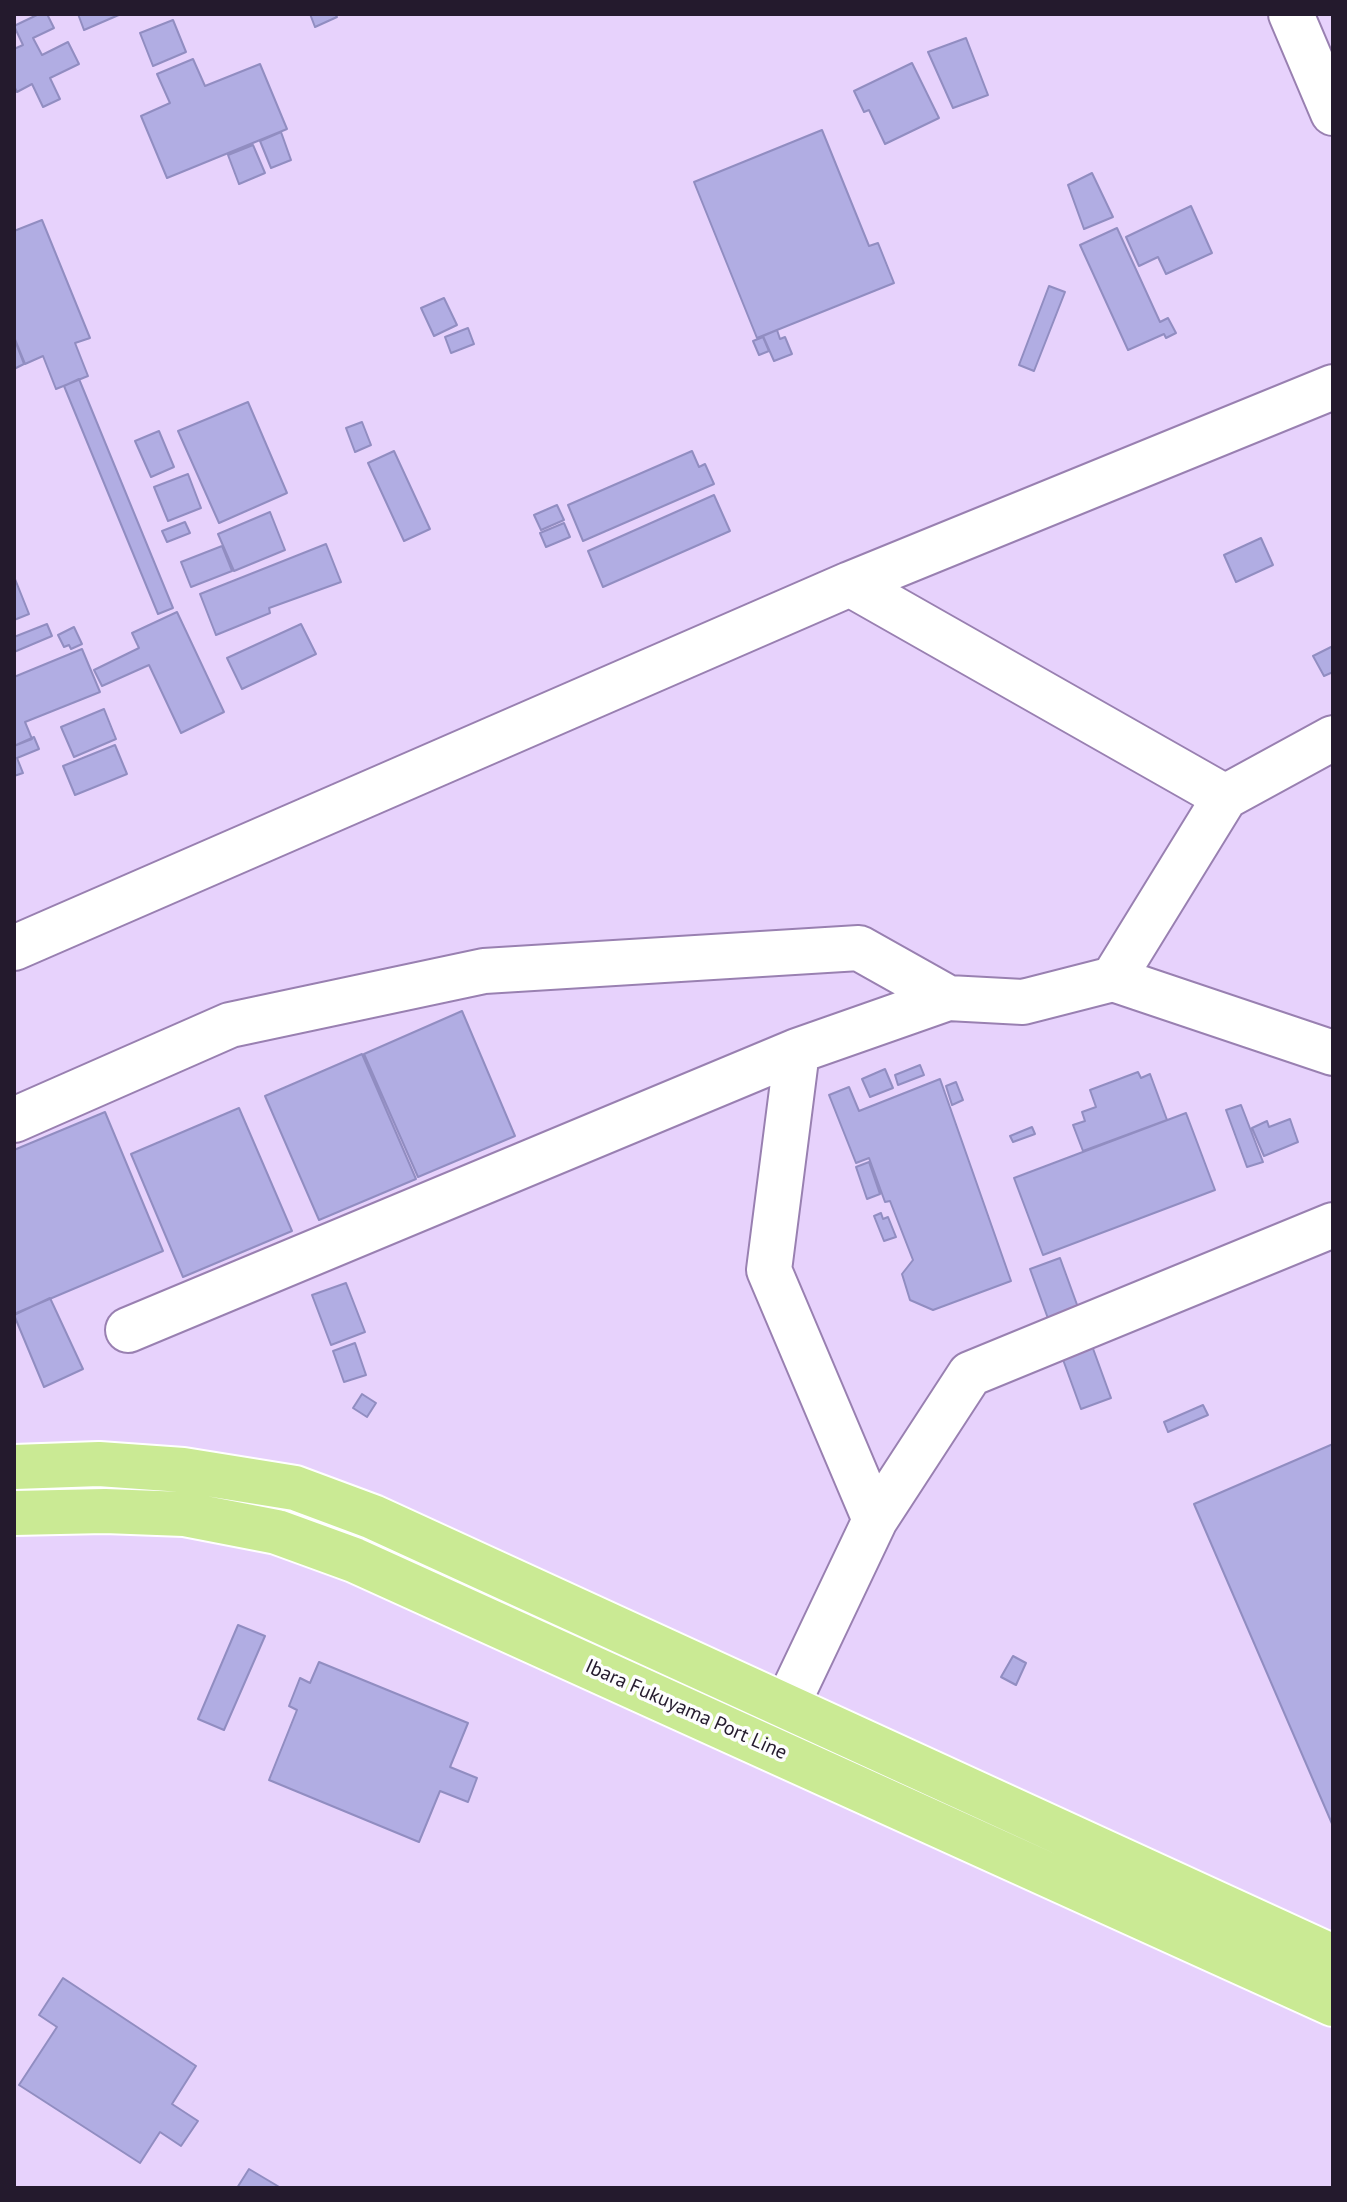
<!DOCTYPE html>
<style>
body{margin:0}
#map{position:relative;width:1347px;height:2202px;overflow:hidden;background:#e7d2fc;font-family:"PT Sans",sans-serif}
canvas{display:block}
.frame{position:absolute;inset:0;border:16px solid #241a2d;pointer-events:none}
</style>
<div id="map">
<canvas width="1347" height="2202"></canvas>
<div class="frame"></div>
</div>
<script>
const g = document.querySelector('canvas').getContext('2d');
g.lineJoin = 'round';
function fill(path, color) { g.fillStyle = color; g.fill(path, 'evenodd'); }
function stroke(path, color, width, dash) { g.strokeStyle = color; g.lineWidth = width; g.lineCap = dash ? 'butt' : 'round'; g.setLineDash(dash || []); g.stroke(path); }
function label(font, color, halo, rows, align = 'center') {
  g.font = font + ' "PT Sans",sans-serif'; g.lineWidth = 7; g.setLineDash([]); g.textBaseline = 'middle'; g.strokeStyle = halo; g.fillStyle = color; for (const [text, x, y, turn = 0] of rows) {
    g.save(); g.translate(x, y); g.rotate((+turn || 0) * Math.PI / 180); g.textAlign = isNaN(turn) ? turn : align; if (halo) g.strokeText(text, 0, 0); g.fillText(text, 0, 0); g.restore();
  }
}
const building = new Path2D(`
 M39 14H47L54 28 33 38 42 55 68 42 79 64 50 78 60 99 43 107 32 84 17 92 14 86V49L23 45 14 26Z
 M78 14H121L84 30Z
 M310 14H335L337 17 315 27Z
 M173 20 186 52 153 66 140 33Z
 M966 38 988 95 953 108 928 52Z
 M193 59 205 86 260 64 287 129 167 178 141 116 170 103 157 74Z
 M912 63 939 118 885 144 869 110 864 112 854 91Z
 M822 130 869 246 878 243 894 283 757 338 694 182Z
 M281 132 291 160 271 168 260 141Z
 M253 145 265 173 239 184 228 155Z
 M1092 173 1113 217 1084 229 1068 185Z
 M1191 206 1212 253 1166 274 1158 257 1139 266 1126 237Z
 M42 220 90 338 75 343 88 376 56 389 43 356 25 364 14 337V231Z
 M1117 228 1160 322 1168 318 1176 333 1166 338 1164 334 1128 350 1080 245Z
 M1049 286 1065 292 1034 371 1019 365Z
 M444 298 457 325 434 336 421 308Z
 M468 328 474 344 451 353 445 337Z
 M777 330 780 339 785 337 792 354 774 361 763 336Z
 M763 337 769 351 759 355 753 341Z
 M14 338 24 364 14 369Z
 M79 379 173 608 158 614 64 386Z
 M248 402 287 493 219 523 178 431Z
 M362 422 371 445 355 452 346 428Z
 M159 431 174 467 151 477 135 441Z
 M394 451 430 529 404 541 368 463Z
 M692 451 699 467 705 464 714 484 583 541 568 505Z
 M188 474 201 508 168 521 154 487Z
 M714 495 730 531 603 587 588 551Z
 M557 505 564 520 541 530 534 515Z
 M270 512 285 550 234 571 218 534Z
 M185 522 190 533 167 542 162 531Z
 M564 523 570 537 546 547 540 533Z
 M1261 538 1273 565 1236 582 1224 555Z
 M326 544 341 582 269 608 270 613 216 635 200 594Z
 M222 546 232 571 191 587 181 562Z
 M15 579 29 614 14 620V580Z
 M177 612 224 712 181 733 149 665 102 686 94 670 139 648 132 633Z
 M47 624 52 636 14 652V637Z
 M301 624 316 654 242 689 227 658Z
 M74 627 82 644 71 649 69 645 64 647 58 635Z
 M1333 646V672L1324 676 1313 656Z
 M82 649 100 692 25 722 32 739 14 746V677Z
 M104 709 116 739 74 757 61 727Z
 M34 737 39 749 17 758 23 773 14 776V746Z
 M115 745 127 774 75 795 63 766Z
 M462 1011 515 1136 418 1177 364 1054Z
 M362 1054 416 1179 319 1220 265 1096Z
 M920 1065 924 1075 898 1085 895 1075Z
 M885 1069 893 1088 870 1097 862 1079Z
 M1138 1072 1141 1078 1150 1074 1167 1120 1083 1151 1073 1125 1085 1121 1082 1112 1096 1107 1090 1090Z
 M940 1079 1011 1281 933 1310 910 1300 902 1274 913 1260 890 1201 885 1202 869 1158 856 1163 829 1095 849 1087 859 1111Z
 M956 1082 963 1100 952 1105 946 1086Z
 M1241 1105 1263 1162 1247 1167 1226 1110Z
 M239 1108 292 1231 183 1277 131 1154Z
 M105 1112 163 1251 14 1314V1150Z
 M1186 1113 1215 1190 1043 1255 1014 1178Z
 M1290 1119 1298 1142 1264 1156 1252 1128 1267 1121 1269 1127Z
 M1032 1127 1035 1134 1013 1142 1010 1136Z
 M869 1162 880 1194 867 1199 856 1167Z
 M881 1213 883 1219 888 1217 896 1237 884 1241 874 1216Z
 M1060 1258 1111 1398 1081 1409 1030 1269Z
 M346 1283 365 1332 331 1345 312 1295Z
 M50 1298 83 1369 44 1387 14 1315Z
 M355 1343 366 1375 344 1382 333 1351Z
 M362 1394 376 1403 367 1417 353 1408Z
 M1203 1405 1208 1415 1168 1432 1164 1422Z
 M1333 1444V1826L1194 1504Z
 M238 1625 265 1636 224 1730 198 1719Z
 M1013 1656 1026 1663 1016 1685 1001 1677Z
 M319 1662 468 1723 450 1767 477 1778 468 1802 440 1791 419 1842 269 1780 297 1710 289 1706 300 1678 310 1683Z
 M63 1978 196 2066 172 2104 198 2121 181 2146 160 2132 140 2163 19 2085 57 2027 39 2015Z
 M249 2169 281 2188H237Z`);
fill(building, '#b1ade3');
stroke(building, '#918dc1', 2);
const minor = new Path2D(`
 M1291 14 1333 113
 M850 584 1225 797
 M14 948 850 584 1333 387
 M1113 979 1225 797 1333 738
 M797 1051 769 1270 875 1520
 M14 1120 230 1025 484 971 859 948 948 998
 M128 1330 797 1051 948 998 1023 1002 1113 979 1333 1053
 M774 1743 787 1705 875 1520 970 1374 1333 1225`);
const major = new Path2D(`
 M14 1467 99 1464 183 1470 295 1488 373 1517 1333 1957
 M14 1513 105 1511 184 1514 277 1532 354 1560 1333 2004`);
stroke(minor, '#9980b1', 48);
stroke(major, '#fff', 48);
stroke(minor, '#fff', 44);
stroke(major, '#caea94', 44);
label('20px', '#241a2d', '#fdfdfd', [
 ["Ibara Fukuyama Port Line",686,1710,24]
]);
</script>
